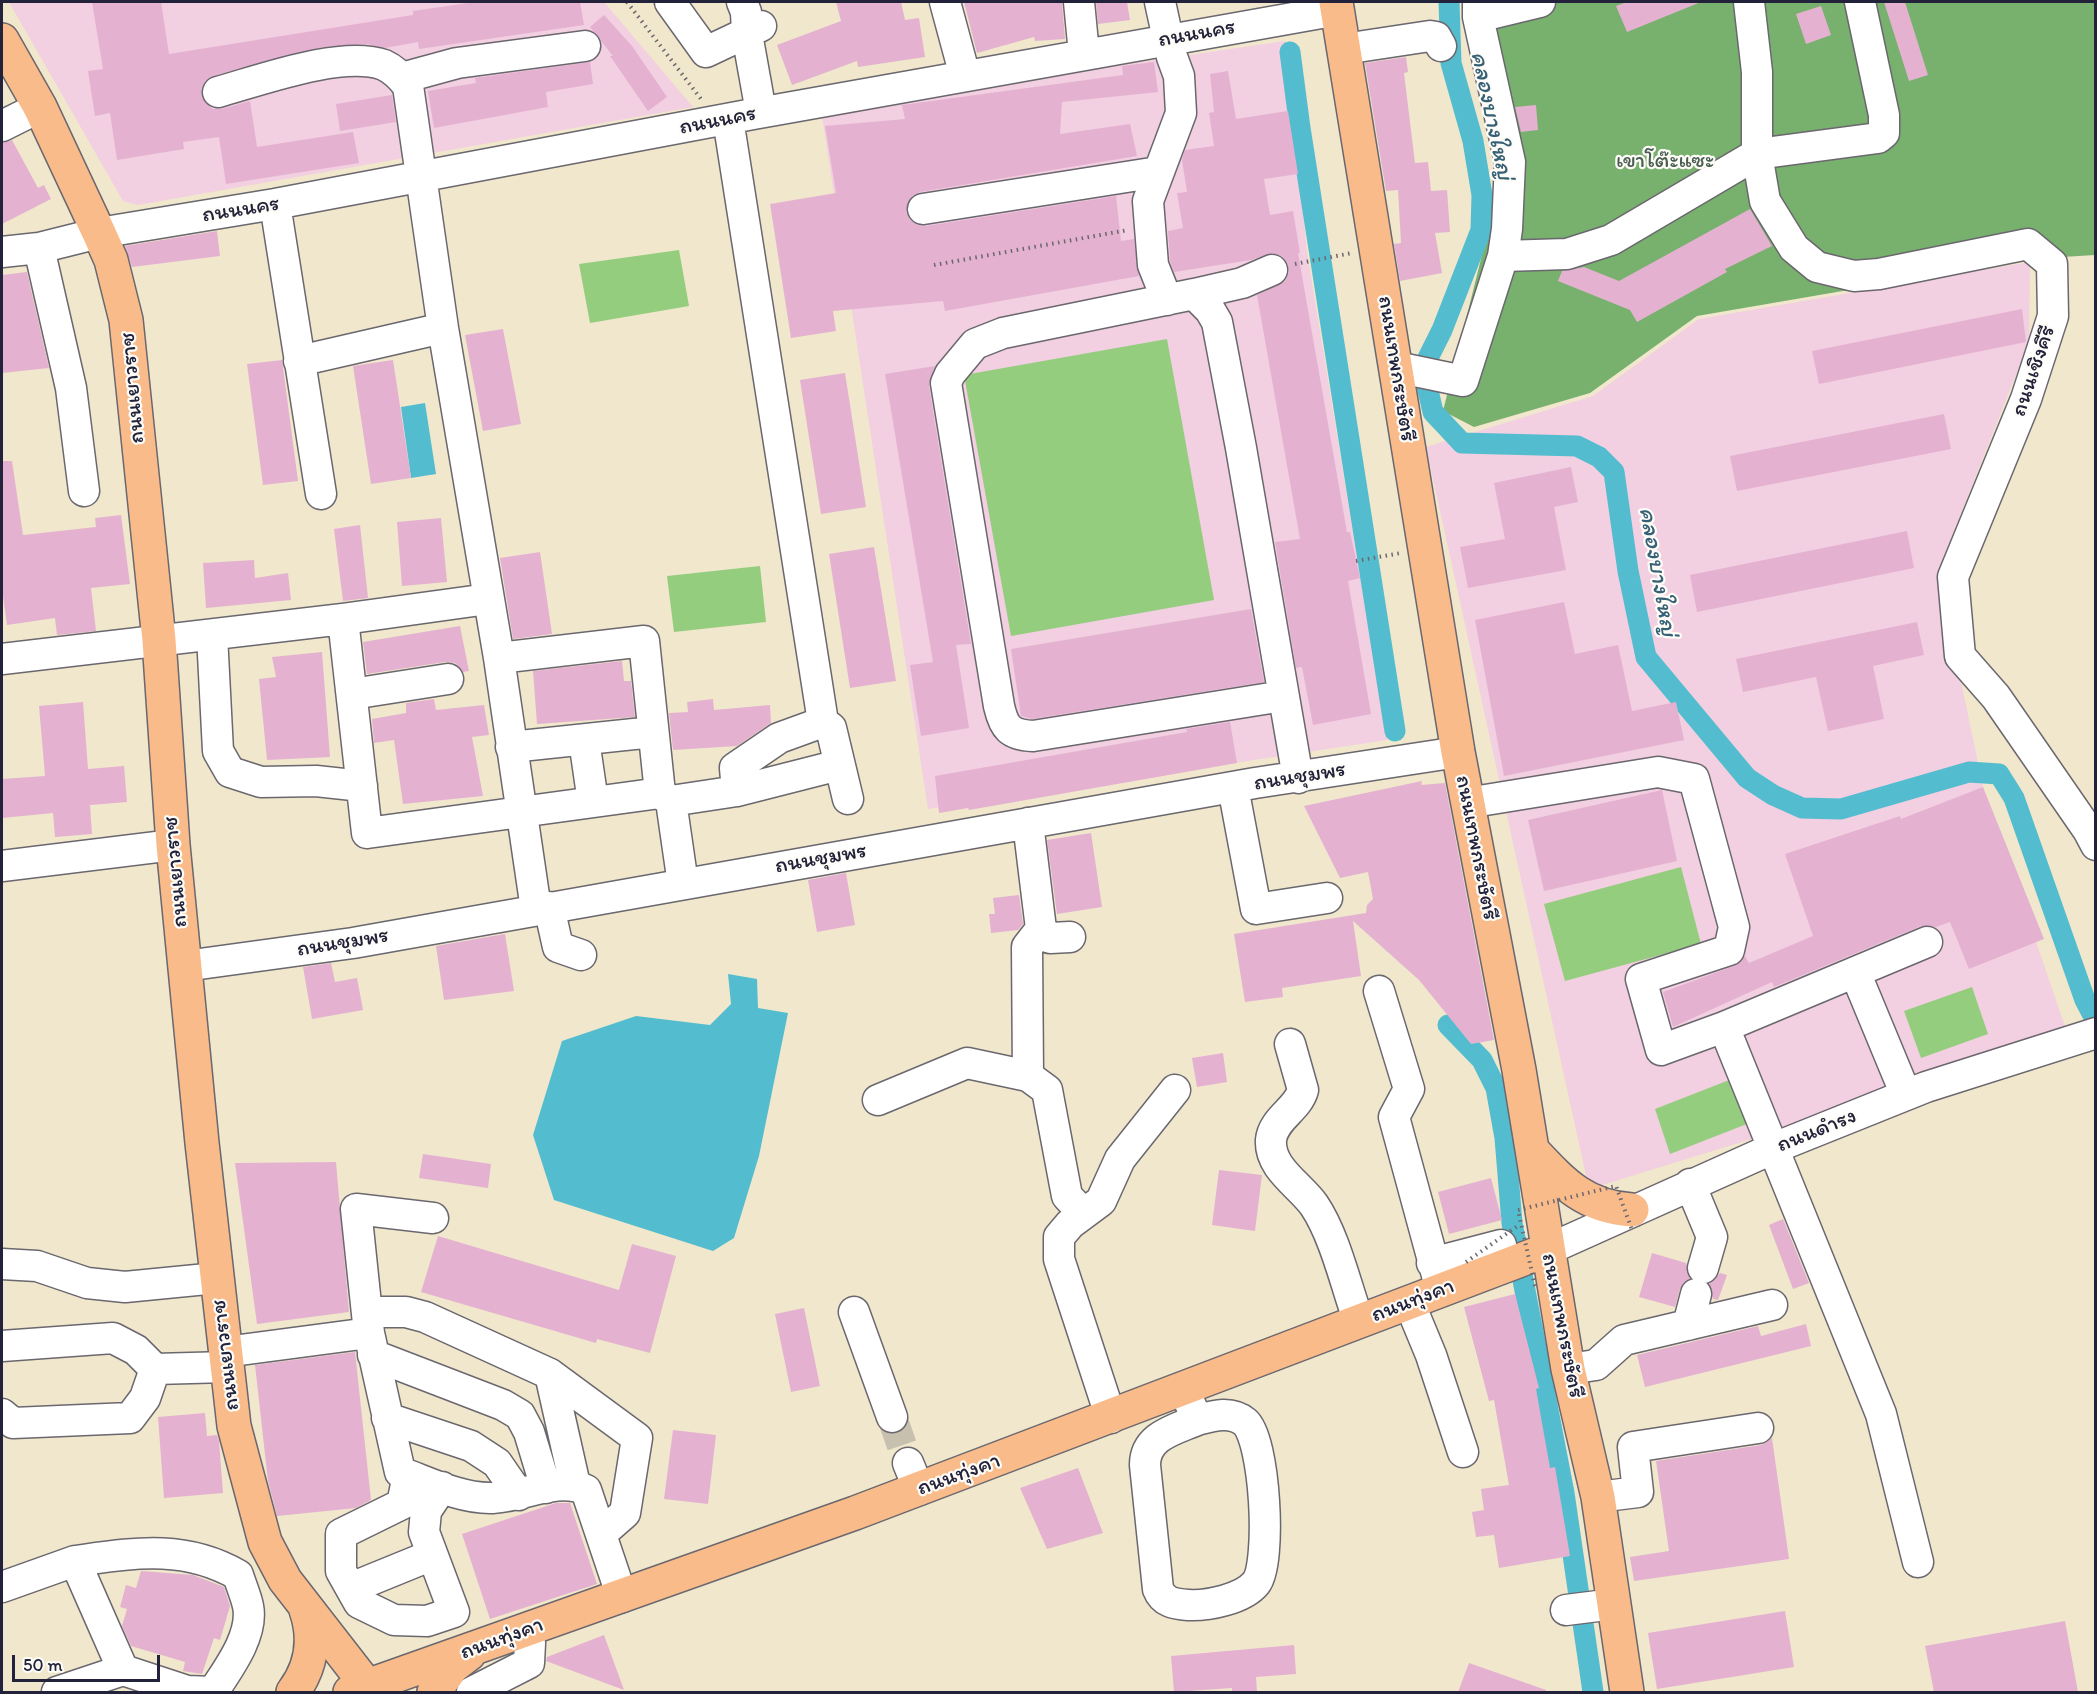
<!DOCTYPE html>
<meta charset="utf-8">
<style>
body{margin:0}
#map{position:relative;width:2097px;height:1694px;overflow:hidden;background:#f0e7cc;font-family:Itim,sans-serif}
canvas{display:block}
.frame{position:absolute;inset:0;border:3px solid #22223b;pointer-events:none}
.scale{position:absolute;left:12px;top:1655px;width:148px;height:27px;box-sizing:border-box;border:3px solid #22223b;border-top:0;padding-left:8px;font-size:18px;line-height:21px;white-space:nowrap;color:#22223b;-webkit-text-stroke:4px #fdfcf7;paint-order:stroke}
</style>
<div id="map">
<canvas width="2097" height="1694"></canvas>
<div class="frame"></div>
<div class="scale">50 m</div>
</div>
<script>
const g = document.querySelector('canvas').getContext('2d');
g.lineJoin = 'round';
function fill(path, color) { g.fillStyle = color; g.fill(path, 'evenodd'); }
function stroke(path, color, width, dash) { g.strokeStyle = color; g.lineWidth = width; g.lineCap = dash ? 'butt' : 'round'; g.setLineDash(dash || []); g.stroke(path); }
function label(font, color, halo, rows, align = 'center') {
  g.font = font + ' Itim,"Playpen Sans Thai",sans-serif'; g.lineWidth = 4.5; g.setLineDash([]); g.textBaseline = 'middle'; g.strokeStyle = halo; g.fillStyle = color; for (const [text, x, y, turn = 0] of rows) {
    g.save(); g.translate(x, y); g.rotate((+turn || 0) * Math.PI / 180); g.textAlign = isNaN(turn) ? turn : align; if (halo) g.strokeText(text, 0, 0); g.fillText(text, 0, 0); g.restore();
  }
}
fill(new Path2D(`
 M9 2H604L693 107 138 205 123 201Z
 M1285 41 1307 252 1387 740 928 809 821 109Z
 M2030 262 2029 342 1938 571 1983 787 2070 1041 1589 1189 1426 447 1593 396 1699 319Z`), '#f2cfe1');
fill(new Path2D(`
 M679 250 689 306 590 323 579 264Z
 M1167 339 1214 600 1011 636 964 375Z
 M760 566 766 622 674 632 667 576Z
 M1681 867 1701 944 1565 981 1544 904Z
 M1972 987 1988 1034 1921 1058 1904 1011Z
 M1737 1077 1752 1122 1670 1154 1655 1109Z`), '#95cd7f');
fill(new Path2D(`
 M1474 2H2095V255L2029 259 1697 316 1590 393 1474 427 1443 411 1503 171Z`), '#78b06e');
fill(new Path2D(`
 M425 403 436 474 411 478 401 407Z
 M728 974 757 979 758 1008 788 1013 759 1156 734 1238 713 1251 554 1200 533 1135 562 1041 636 1016 710 1025 731 1004Z`), '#53bdcf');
stroke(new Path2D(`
 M1449 2 1451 63 1473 141 1482 195 1481 230 1442 330 1428 358 1427 386 1433 412 1462 443 1577 446 1599 457 1614 472 1628 571 1646 657 1747 778 1773 795 1802 808 1841 809 1969 772 1999 774 2014 798 2085 1000 2096 1021
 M1290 52 1300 128 1395 731
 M1448 1025 1482 1060 1496 1088 1505 1138 1512 1223 1564 1493 1593 1692`), '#53bdcf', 21);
fill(new Path2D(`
 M92 2H161L169 54 413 15V11L475 2H580L584 25 419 49 418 42 385 48 367 44 322 47 213 76 205 81 201 89 206 104 213 109H222L250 101 257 147 353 132 359 163 226 184 219 137 183 142 184 149 117 160 110 113 95 116 88 71 103 69Z
 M836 2H901L905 20 919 18 925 57 858 67 857 61 792 85 777 45 841 21Z
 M964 2H1062L1065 39 1035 41 1034 37 977 53Z
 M1096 2H1127L1130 20 1098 24Z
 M1627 2H1701L1627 32 1616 6Z
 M1884 2H1905L1928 75 1909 81Z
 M1821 6 1831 35 1806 44 1796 14Z
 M604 15 632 46 667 97 648 111 610 56H613L590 27Z
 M1406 57 1408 72 1404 73 1415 163 1428 162 1431 191 1447 190 1450 232 1435 233 1442 273 1400 281 1394 244 1401 243 1398 190 1386 191 1365 63Z
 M590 62 593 84 546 92 548 107 434 128 428 91 476 83 475 78Z
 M1154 62 1158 92 1062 102 1060 134 1130 124 1137 156 920 192 912 196 906 211 910 220 917 225 926 226 1116 196 1121 241 1134 239 1139 276 945 311 943 301 833 311 836 331 791 338 770 204 836 193 825 126 905 119 902 105 1123 75 1122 66Z
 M1228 71 1236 119 1288 111 1298 174 1264 179 1270 215 1293 211 1300 253H1298L1347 532H1350L1360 578 1348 581 1371 714 1313 725 1302 667 1296 668 1275 542 1300 539 1257 295 1285 281 1289 273 1288 264 1282 256 1273 253 1251 260 1174 272 1170 261 1168 231 1183 228 1177 193 1187 192 1182 160 1185 150 1214 146 1209 113 1214 112 1210 74Z
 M392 95 396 122 340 131 336 104Z
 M1536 105 1538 130 1521 132 1515 107Z
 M12 140 38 188 44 185 51 199 2 224V143Z
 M1750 209 1772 246 1725 269 1727 272 1637 322 1630 310 1558 281 1562 271 1584 267 1619 281Z
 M217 231 220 256 132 267 125 246Z
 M27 272 49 368 2 373V275Z
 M2022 309 2026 342 1819 384 1812 351Z
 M503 329 521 424 483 431 465 335Z
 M282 360 298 481 263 485 247 364Z
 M393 360 411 478 371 484 353 366Z
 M935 366 929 386 971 644 956 645 969 728 921 736 910 665 933 662 885 374Z
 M845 373 866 507 821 514 800 380Z
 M1944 414 1951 449 1737 491 1730 456Z
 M2 461H12L23 535 96 527 95 518 121 515 130 584 91 588 96 631 57 635 55 618 7 625 2 588Z
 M1571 467 1578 502 1554 507 1566 570 1468 588 1460 547 1505 539 1494 483Z
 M441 518 447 582 402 586 397 522Z
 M360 525 368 598 343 601 334 529Z
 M1907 531 1914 568 1697 612 1690 575Z
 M874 547 896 681 850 688 829 554Z
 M540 552 552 634 513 639 500 558Z
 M254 560 255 578 288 573 291 600 206 608 203 563Z
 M1564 602 1575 654 1618 645 1632 711 1676 702 1684 740 1504 776 1475 620Z
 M1251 609 1264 682 1032 719 1021 716 1011 649Z
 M1917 622 1924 655 1873 666 1884 719 1828 731 1816 677 1743 692 1736 659Z
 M460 626 469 671 463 672 455 663 445 662 367 674 363 642Z
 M322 652 330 757 267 760 259 679 276 677 272 657Z
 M622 661 624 681H631L635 717 537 724 533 671Z
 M434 699 436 710 484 705 489 735 472 737 483 796 403 804 394 740 374 743 372 719 406 713V703Z
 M713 699 714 710 770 705 771 723 737 746 673 750 669 713 688 712 687 702Z
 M83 702 88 769 124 766 127 802 90 805 92 834 55 837 53 813 2 818V779L45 776 39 706Z
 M1230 722 1237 763 969 810 968 808 939 813 935 776 1187 732 1186 729Z
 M1422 781 1421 785 1445 783 1494 1040 1471 1044 1419 980 1353 921 1361 976 1282 988 1283 997 1245 1002 1234 934 1366 913 1367 905 1373 899 1368 872 1340 878 1304 806Z
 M1983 787 2044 939 1969 969 1950 922 1936 927 1921 926 1774 987 1772 982 1673 1027 1663 992 1734 966 1745 956 1749 963 1813 936 1785 854 1900 816 1901 819Z
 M1662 790 1677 861 1544 891 1528 820Z
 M1091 833 1102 907 1057 914 1047 840Z
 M846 873 855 925 817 932 808 880Z
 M1019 895 1023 924 1018 930 991 933 989 914H995L993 898Z
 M505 934 514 991 444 1000 436 946Z
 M331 963 335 982 357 978 363 1010 312 1019 303 967Z
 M1223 1053 1227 1082 1197 1087 1192 1058Z
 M423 1154 491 1164 488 1188 419 1178Z
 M336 1162 349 1312 257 1324 235 1163Z
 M1219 1170 1262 1175 1255 1231 1212 1225Z
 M1491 1178 1502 1220 1449 1234 1438 1192Z
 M1783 1219 1809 1283 1793 1289 1769 1225Z
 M438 1236 619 1290 632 1244 676 1256 650 1353 597 1339 596 1343 421 1292Z
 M1652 1253 1686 1263 1690 1278 1680 1289 1675 1307 1639 1297Z
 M1720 1273 1727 1275 1718 1300 1713 1299 1709 1284Z
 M1515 1294 1539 1388 1536 1389 1550 1468 1555 1467 1570 1556 1499 1568 1494 1535 1476 1537 1472 1512 1484 1510 1481 1489 1509 1485 1494 1400 1489 1401 1464 1307Z
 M804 1308 820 1386 791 1392 775 1314Z
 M1806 1324 1811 1346 1645 1387 1637 1355 1758 1326 1761 1336Z
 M355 1352 371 1500 356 1508 277 1516 268 1481 255 1365Z
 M205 1413 207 1436 217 1435 219 1441 223 1493 164 1498 158 1417Z
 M673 1430 716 1435 708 1504 664 1499Z
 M1772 1438 1789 1559 1634 1581 1630 1557 1669 1551 1656 1461 1761 1445Z
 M1078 1468 1103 1533 1047 1549 1020 1488Z
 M556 1503H570L597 1584 490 1619 462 1534Z
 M141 1571 193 1575 224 1587 230 1606 220 1640 214 1638 202 1674 183 1671 185 1662 131 1646 122 1626 127 1609 120 1607 126 1585 136 1588Z
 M1785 1611 1794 1667 1657 1689 1648 1633Z
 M2065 1621 2078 1692H1934L1925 1646Z
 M604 1635 624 1690 546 1661 547 1657Z
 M1294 1645 1296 1674 1256 1677 1257 1692H1232V1688L1174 1692 1171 1656Z
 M1469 1663 1546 1690V1692H1458Z`), '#e4b2d0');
stroke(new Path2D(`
 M892 1417 908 1463`), '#c7c0af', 30, [30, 15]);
const minor = new Path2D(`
 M670 2 706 52 761 26
 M742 2 746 12 747 34 761 112
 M945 2 965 76
 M1079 2 1084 54
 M1160 2 1172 57 1179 76 1181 113 1148 201 1153 265 1167 300
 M1478 2V17L1510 162 1507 229 1503 256 1567 254 1611 240 1757 154 1878 138 1884 133V115L1860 2
 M1749 2 1757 72V154L1765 201 1794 248 1817 267 1854 276 1879 274 2028 244 2052 264 2053 316 2026 399 1953 577 1960 656 1996 697 2088 830 2096 845
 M1478 17 1540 2
 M1344 49 1430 36 1436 37 1441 46
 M402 78 457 63 585 46
 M218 92C261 80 342 50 384 65 395 70 402 78 408 86L443 328 499 658 536 909
 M728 119 823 722
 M2 126 40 107
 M275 204 321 494
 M923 209 1158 172
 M39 248 71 388 84 491
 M2 252 39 248 99 233 275 204 753 114 1338 10
 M1194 294 1242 283 1272 270
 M299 361 443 328
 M1396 367 1463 381 1503 256
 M343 619 367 833 660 793
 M212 635 218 751 230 772 261 782 316 781 362 786
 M499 658 644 641 660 793 671 801 683 884
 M2 659 343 619 488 599
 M352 694 448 679
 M1283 696 1033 736C1010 735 1004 728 999 706L946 383 950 374 975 344 1003 333 1194 294 1210 310 1217 322 1241 448 1298 778
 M584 740 593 802
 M511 747 653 732
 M1233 787 1256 909 1327 898
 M737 791 839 765
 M671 801 737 791 735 768 779 738 823 722 831 728 848 799
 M1467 803 1658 772 1694 779 1734 927 1729 950 1641 979 1661 1050 1724 1027
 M1028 823 1041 929 1027 947 1028 1076 1047 1090 1067 1196 1083 1213
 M2 866 173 845
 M549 907 558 947 581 955
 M1041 929 1050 938 1070 937
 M185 966 353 943 1255 783 1458 752
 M1855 972 1906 1095
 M1379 991 1409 1089 1394 1117 1441 1290
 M1290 1044 1303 1090C1298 1109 1273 1119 1271 1140 1269 1168 1300 1185 1314 1205 1335 1236 1346 1286 1359 1322
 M878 1100 967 1063 1028 1076
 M1690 1184 1712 1237 1703 1268
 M433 1218 356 1209 369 1333 400 1472C428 1482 459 1498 490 1498 521 1498 557 1476 586 1490L622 1597
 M1547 1250 1774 1148 1926 1087 2096 1033
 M1432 1263 1501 1245
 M2 1264 37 1266 87 1283 125 1287 217 1278
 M1409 1302 1431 1355 1463 1452
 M368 1312H406L425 1317 550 1374 637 1438 625 1513 601 1534
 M854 1312 892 1417
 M1688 1325 1696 1294
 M2 1346 113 1338 136 1350 155 1369 227 1367
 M225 1352 369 1333
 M373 1355 503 1405 520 1415 529 1432 546 1488
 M1568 1369 1596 1365 1624 1340 1772 1305
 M550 1374 575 1485
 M1184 1389 1197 1420C1174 1430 1145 1436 1145 1465L1158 1589C1163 1602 1174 1604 1188 1605 1208 1606 1243 1599 1256 1583 1272 1562 1265 1439 1245 1422 1231 1410 1212 1416 1197 1420
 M2 1414 13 1423 130 1418 145 1398 155 1369
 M387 1418 471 1446 497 1463 519 1495
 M1111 1418 1059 1259V1237L1070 1224 1101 1201 1120 1159 1175 1090
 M908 1463 919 1490
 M408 1475 402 1504 341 1534V1571L359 1603 394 1620 427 1621 454 1612 424 1532 426 1511 442 1487
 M1598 1497 1638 1492 1633 1447 1758 1428
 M1918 1562 1881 1414 1724 1027 1927 942
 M2 1587 75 1561 123 1670
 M351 1588 432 1555
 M1566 1610 1614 1604
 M57 1692 123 1670 187 1691 213 1692C228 1669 254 1635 248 1606 246 1596 241 1585 238 1575 184 1544 134 1553 75 1561
 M472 1692 529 1663 530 1643 525 1630`);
const major = new Path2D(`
 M1336 2 1458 752 1519 1070 1568 1369 1598 1497 1627 1692
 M2 40 40 107 99 233 111 260 126 320 159 640 173 845 202 1143 234 1426 265 1542 285 1580 372 1692
 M1533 1151C1564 1184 1585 1207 1632 1210
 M293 1692C311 1668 316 1639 306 1610
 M350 1692 855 1513 1547 1250
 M434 1692 452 1667 469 1654`);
stroke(minor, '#6a676e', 33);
stroke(major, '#6a676e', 36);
stroke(new Path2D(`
 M627 2 701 99
 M1295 264 1352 253
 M934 265 1128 230
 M1356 561 1401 553`), '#6a676e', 4, [1.5, 4.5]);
stroke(minor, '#fff', 30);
stroke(major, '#fabb8b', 33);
stroke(new Path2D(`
 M1466 1262 1519 1225
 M1535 1286 1518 1210 1616 1186 1632 1230`), '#6a676e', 4, [1.5, 4.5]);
label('22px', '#22223b', '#fdfcf7', [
 ["ถนนนคร",1197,34,-10],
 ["ถนนนคร",718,121,-11],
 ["ถนนนคร",241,210,-9],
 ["ถนนเทพกระษัตรี",1396,369,81],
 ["ถนนเชิงคีรี",2034,371,-71],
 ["ถนนเยาวราช",133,388,-95],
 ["ถนนชุมพร",1300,777,-9],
 ["ถนนเทพกระษัตรี",1476,848,79],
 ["ถนนชุมพร",821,859,-10],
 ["ถนนเยาวราช",176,872,-95],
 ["ถนนชุมพร",343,943,-9],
 ["ถนนดำรง",1817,1131,-22],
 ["ถนนทุ่งคา",1413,1301,-21],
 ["ถนนเทพกระษัตรี",1562,1326,79],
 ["ถนนเยาวราช",226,1355,-97],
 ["ถนนทุ่งคา",959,1475,-20],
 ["ถนนทุ่งคา",502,1639,-20]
]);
label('22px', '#4a5e53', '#fdfcf7', [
 ["เขาโต๊ะแซะ",1665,161]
]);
label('italic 24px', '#366076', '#fdfcf7', [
 ["คลองบางใหญ่",1491,116,78],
 ["คลองบางใหญ่",1657,572,80]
]);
</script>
